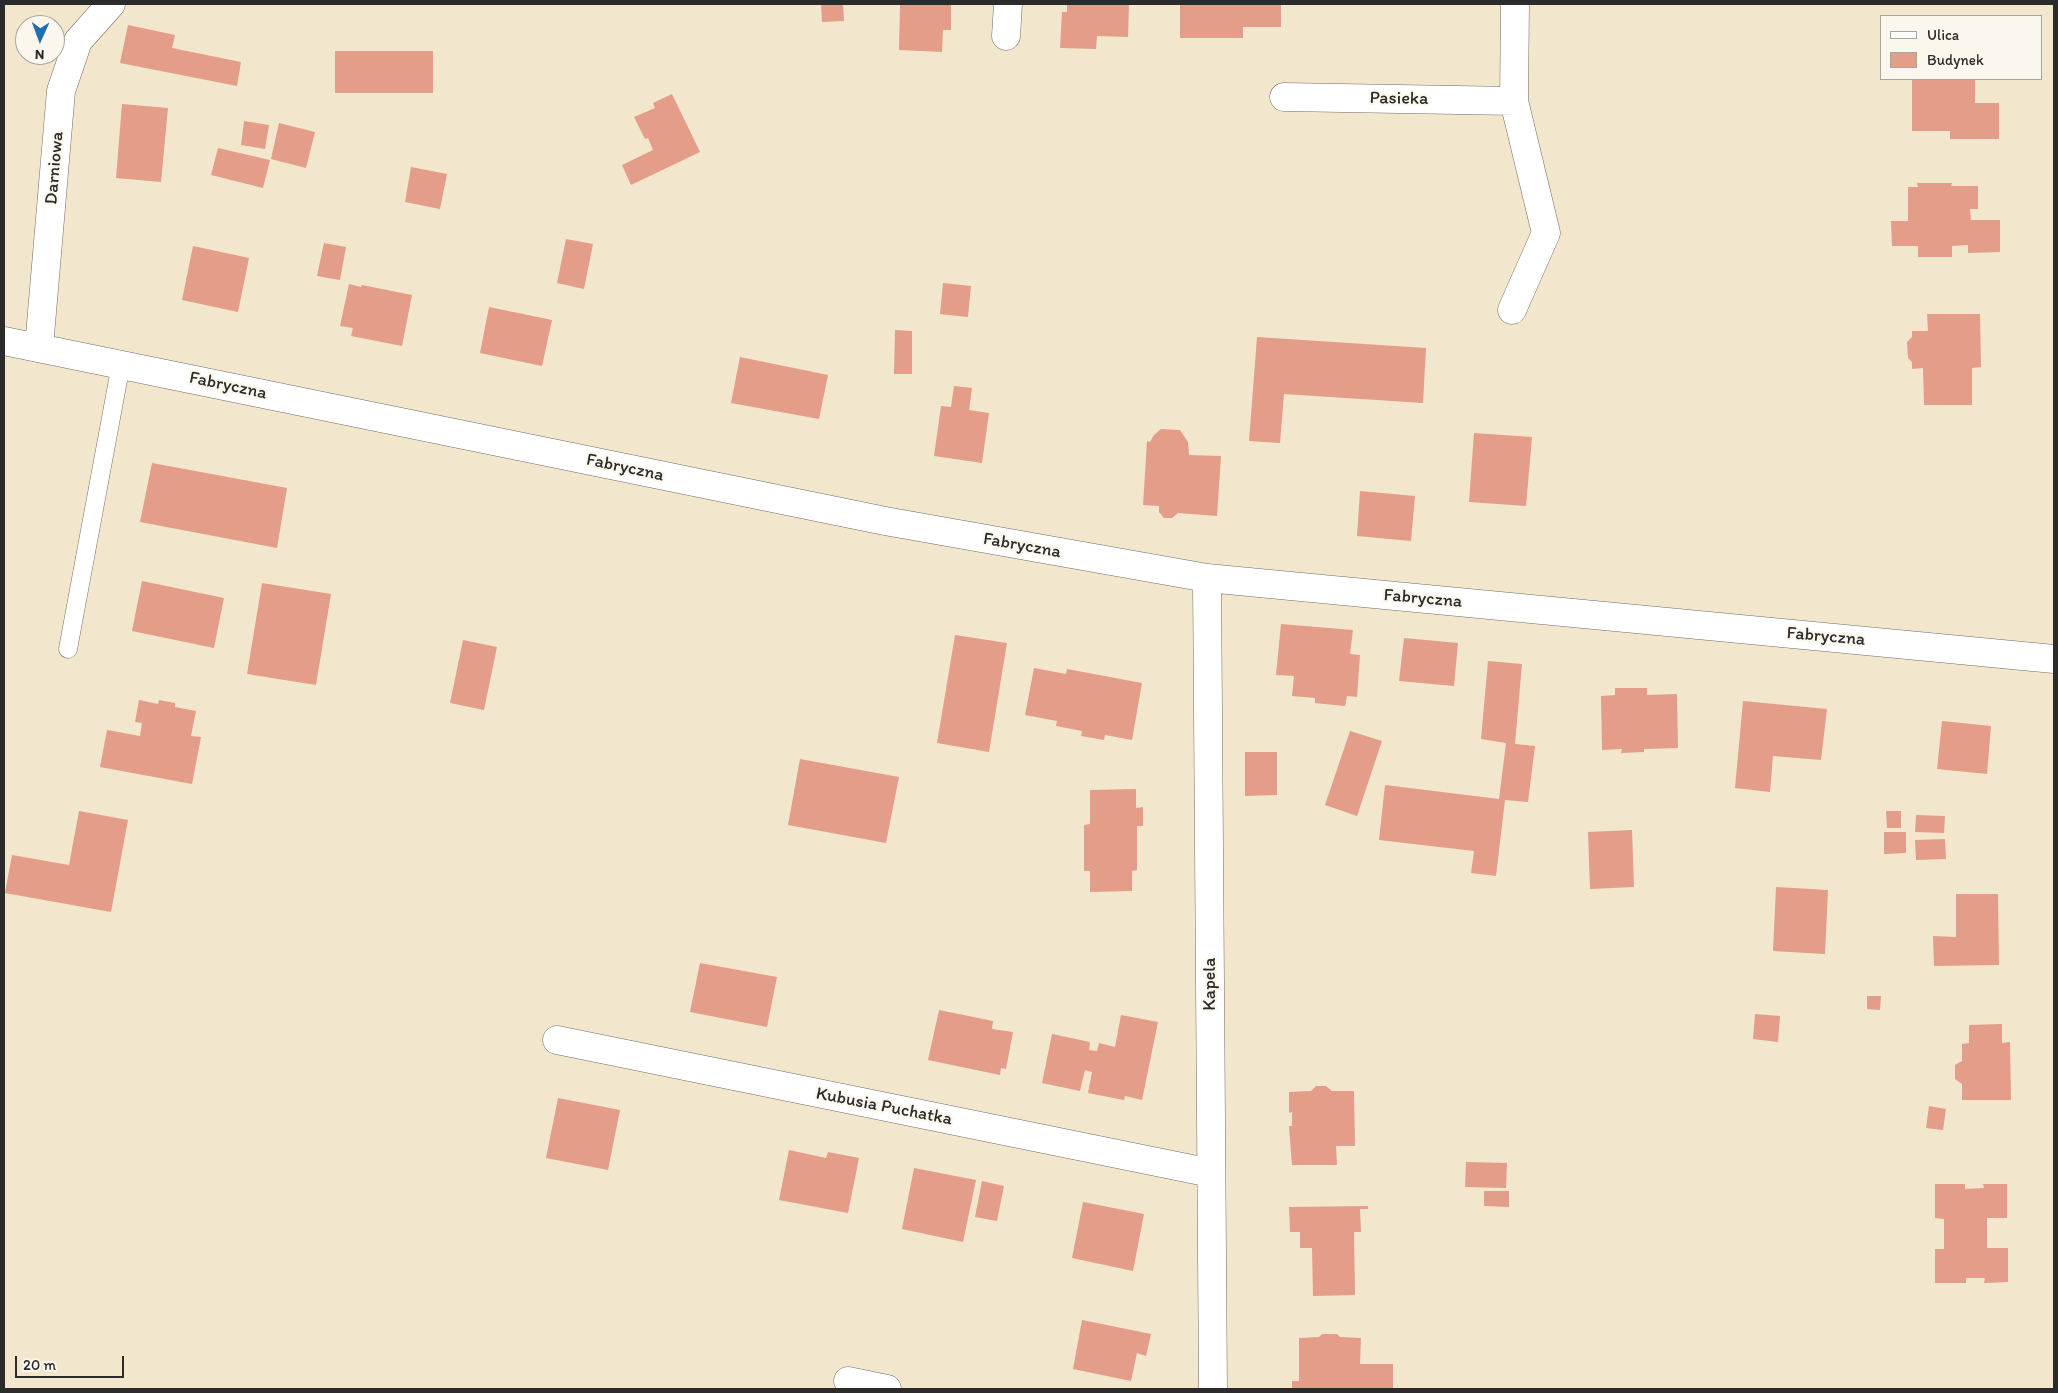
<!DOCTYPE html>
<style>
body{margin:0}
#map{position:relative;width:2058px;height:1393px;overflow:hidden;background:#f2e6cd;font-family:Itim,sans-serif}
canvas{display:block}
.frame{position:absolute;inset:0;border:5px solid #2b2b2b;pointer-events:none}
.legend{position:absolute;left:1880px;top:15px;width:162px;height:65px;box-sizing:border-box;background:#fbf7ec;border:1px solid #a8a59f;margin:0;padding:6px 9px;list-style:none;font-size:15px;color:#2b2b2b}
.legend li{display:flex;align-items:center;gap:10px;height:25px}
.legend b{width:25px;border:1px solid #a8a59f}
.north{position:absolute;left:15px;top:15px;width:50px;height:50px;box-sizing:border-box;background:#fbf7ec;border:1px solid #a8a59f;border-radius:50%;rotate:182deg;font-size:14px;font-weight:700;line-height:20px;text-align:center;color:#2b2b2b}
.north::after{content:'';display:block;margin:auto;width:18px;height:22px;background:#1f6fb2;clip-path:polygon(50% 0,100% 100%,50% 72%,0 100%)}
.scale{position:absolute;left:15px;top:1356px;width:109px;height:22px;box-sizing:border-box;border:2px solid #2b2b2b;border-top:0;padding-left:6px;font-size:15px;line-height:18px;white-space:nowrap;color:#2b2b2b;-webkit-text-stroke:4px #fbf7ec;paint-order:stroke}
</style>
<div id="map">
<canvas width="2058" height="1393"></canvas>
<div class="frame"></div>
<ul class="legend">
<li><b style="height:6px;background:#fff"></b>Ulica</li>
<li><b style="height:14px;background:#e49d88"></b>Budynek</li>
</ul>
<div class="north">N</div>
<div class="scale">20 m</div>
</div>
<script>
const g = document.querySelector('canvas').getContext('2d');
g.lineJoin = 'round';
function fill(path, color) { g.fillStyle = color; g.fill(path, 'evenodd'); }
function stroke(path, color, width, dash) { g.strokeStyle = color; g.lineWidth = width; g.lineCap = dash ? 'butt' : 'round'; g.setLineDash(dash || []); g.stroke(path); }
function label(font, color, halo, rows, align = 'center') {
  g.font = font + ' Itim,sans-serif'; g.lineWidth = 4.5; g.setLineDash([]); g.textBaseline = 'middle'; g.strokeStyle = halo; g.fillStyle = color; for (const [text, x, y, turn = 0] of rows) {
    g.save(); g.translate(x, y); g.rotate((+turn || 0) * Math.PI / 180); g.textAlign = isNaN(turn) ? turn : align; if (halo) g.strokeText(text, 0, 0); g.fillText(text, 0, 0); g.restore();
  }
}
fill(new Path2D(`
 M821 4H843L844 21 822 22Z
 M900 4H951V30H943L942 52 899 50Z
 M1067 4H1129L1128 37 1097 36 1096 49 1060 48 1062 12H1067Z
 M1180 4H1281V27H1243V38H1180Z
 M128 25 175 35 172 48 241 62 237 86 120 63Z
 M335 51H433V93H335Z
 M1912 79H1975V103H1999V139H1950V131H1912Z
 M672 94 700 152 631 185 622 165 653 150 648 138 645 139 634 117 655 108 653 103Z
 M122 104 168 108 161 182 116 178Z
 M244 121 269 125 265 149 241 145Z
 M279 123 315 132 306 168 271 159Z
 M218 148 270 160 263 188 211 175Z
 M411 167 447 174 440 209 405 202Z
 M1917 183H1952L1951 186H1978V209H1970L1971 220H2000V252L1968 253V245L1952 246V257H1918V246H1892L1891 221H1908V187H1918Z
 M566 239 593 244 584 289 557 283Z
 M324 243 346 247 340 280 317 276Z
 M193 246 249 258 238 312 182 300Z
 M943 283 971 286 968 317 940 314Z
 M349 284 361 287 362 285 412 295 402 346 351 336 353 328 340 326Z
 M489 307 552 320 542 366 480 353Z
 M1927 314H1980L1981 367 1972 368V405H1924L1923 368 1912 369V362L1908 358 1907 342 1912 337V331H1928Z
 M895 330 912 331V374H894Z
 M1257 337 1426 348 1423 403 1284 394 1280 443 1249 441Z
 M740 357 828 375 819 419 731 403Z
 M954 386 972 388 969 410 989 413 982 463 934 456 941 406 951 407Z
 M1161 429 1180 430 1188 442 1189 455 1221 456 1217 516 1178 513 1172 518H1164L1159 512V506L1143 505 1147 441 1150 442 1154 435Z
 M1474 433 1532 437 1526 506 1469 502Z
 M152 463 287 488 277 548 140 522Z
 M1360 491 1415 496 1411 541 1357 536Z
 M142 581 224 598 214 648 132 631Z
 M262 583 331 594 316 685 247 674Z
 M1281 624 1353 630 1350 654 1360 655 1357 697 1347 696 1345 706 1315 703V698L1292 696 1294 676 1276 675Z
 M955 635 1007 643 989 752 937 743Z
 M1404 638 1458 643 1454 686 1399 681Z
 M463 640 497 647 484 710 450 703Z
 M1488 661 1522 664 1515 744 1535 746 1528 802 1505 800 1496 876 1471 873 1474 851 1379 840 1385 785 1499 799 1506 743 1481 739Z
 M1034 668 1066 674 1067 669 1142 683 1132 740 1105 735 1104 740 1081 736 1082 731 1056 726 1057 721 1025 715Z
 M1615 688H1647V695L1677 694 1678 748 1644 749V752L1621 753 1622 749 1602 750 1601 696 1615 695Z
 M139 700 158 704 159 700 175 703V707L196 711 191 736 201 737 192 784 100 767 107 730 140 736 142 723 135 722Z
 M1743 701 1827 709 1821 760 1773 756 1770 792 1735 788Z
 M1942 721 1991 726 1987 774 1937 769Z
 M1350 731 1382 741 1357 816 1325 805Z
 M1245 752H1277V795L1245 796Z
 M800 759 899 777 886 843 788 825Z
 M1136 789V808L1143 807V826H1137V870L1132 871V891L1090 892V871H1084V825L1090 824V790Z
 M79 811 128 820 111 912 5 893 12 855 69 865Z
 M1886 811H1901V828H1887Z
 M1916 815 1945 816 1944 833 1915 832Z
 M1632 830 1634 887 1590 889 1588 832Z
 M1884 832H1906V853L1884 854Z
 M1945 839 1946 859 1916 860 1915 840Z
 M1776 887 1828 890 1825 954 1773 951Z
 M1956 894H1998L1999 965 1934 966 1933 936 1956 937Z
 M700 963 777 977 767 1027 690 1012Z
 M1867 996H1881L1880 1010 1867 1009Z
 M939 1010 993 1021 992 1029 1013 1032 1006 1069 1001 1068 1000 1075 928 1060Z
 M1755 1014 1780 1016 1778 1042 1753 1039Z
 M1121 1015 1158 1022 1142 1100 1125 1096 1124 1100 1088 1093 1092 1072 1085 1070 1080 1091 1042 1083 1052 1034 1090 1042 1089 1050 1097 1051 1099 1043 1115 1047Z
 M2002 1024V1043L2010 1042 2011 1100H1962V1084L1955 1079V1065L1962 1061V1044L1969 1043V1025Z
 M1316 1086H1326L1332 1091H1354L1355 1146H1336L1337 1165H1292L1289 1126H1292V1112L1289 1113V1092L1311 1091Z
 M558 1098 620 1110 608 1170 546 1158Z
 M1929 1106 1946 1109 1943 1130 1926 1128Z
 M789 1150 826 1158 828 1152 859 1158 848 1213 779 1200Z
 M1466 1162 1507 1163 1506 1188 1465 1187Z
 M914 1168 976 1180 963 1242 902 1229Z
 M982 1181 1004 1186 997 1221 975 1217Z
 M1935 1184H1965V1189L1984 1188 1983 1184H2007V1218H1987V1248H2008V1282L1984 1283 1985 1278H1966V1283H1935V1249H1944V1219L1935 1218Z
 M1484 1191H1509V1207L1484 1206Z
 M1083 1202 1144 1214 1133 1271 1072 1258Z
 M1368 1206V1209H1360L1361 1232H1354L1355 1295 1313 1296 1312 1248H1300V1232H1290L1289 1207Z
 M1082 1320 1151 1334 1146 1356 1137 1353 1131 1381 1073 1369Z
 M1322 1334H1337L1340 1337 1361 1338 1360 1364H1393V1389H1292V1381H1299V1338L1319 1337Z`), '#e49d88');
const lane = new Path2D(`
 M68 649 121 364`);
const street = new Path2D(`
 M1006 36 1008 4
 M1284 97 1514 101
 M1512 310 1546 233 1514 101 1515 4
 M4 341 885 521 1207 578 2054 659
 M39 347 61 91 78 41 111 4
 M1207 578 1213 1389
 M557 1040 1211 1173
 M848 1381 887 1389`);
stroke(lane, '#716c64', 19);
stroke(street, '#716c64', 29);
stroke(lane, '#fff', 18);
stroke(street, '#fff', 28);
label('18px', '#2b2b2b', '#fbf7ec', [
 ["Pasieka",1399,99,1],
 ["Darniowa",55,168,-85],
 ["Fabryczna",228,386,12],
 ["Fabryczna",625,468,12],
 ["Fabryczna",1022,546,10],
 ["Fabryczna",1423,599,5],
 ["Fabryczna",1826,637,5],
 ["Kapela",1210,984,-90],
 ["Kubusia Puchatka",884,1107,11]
]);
</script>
